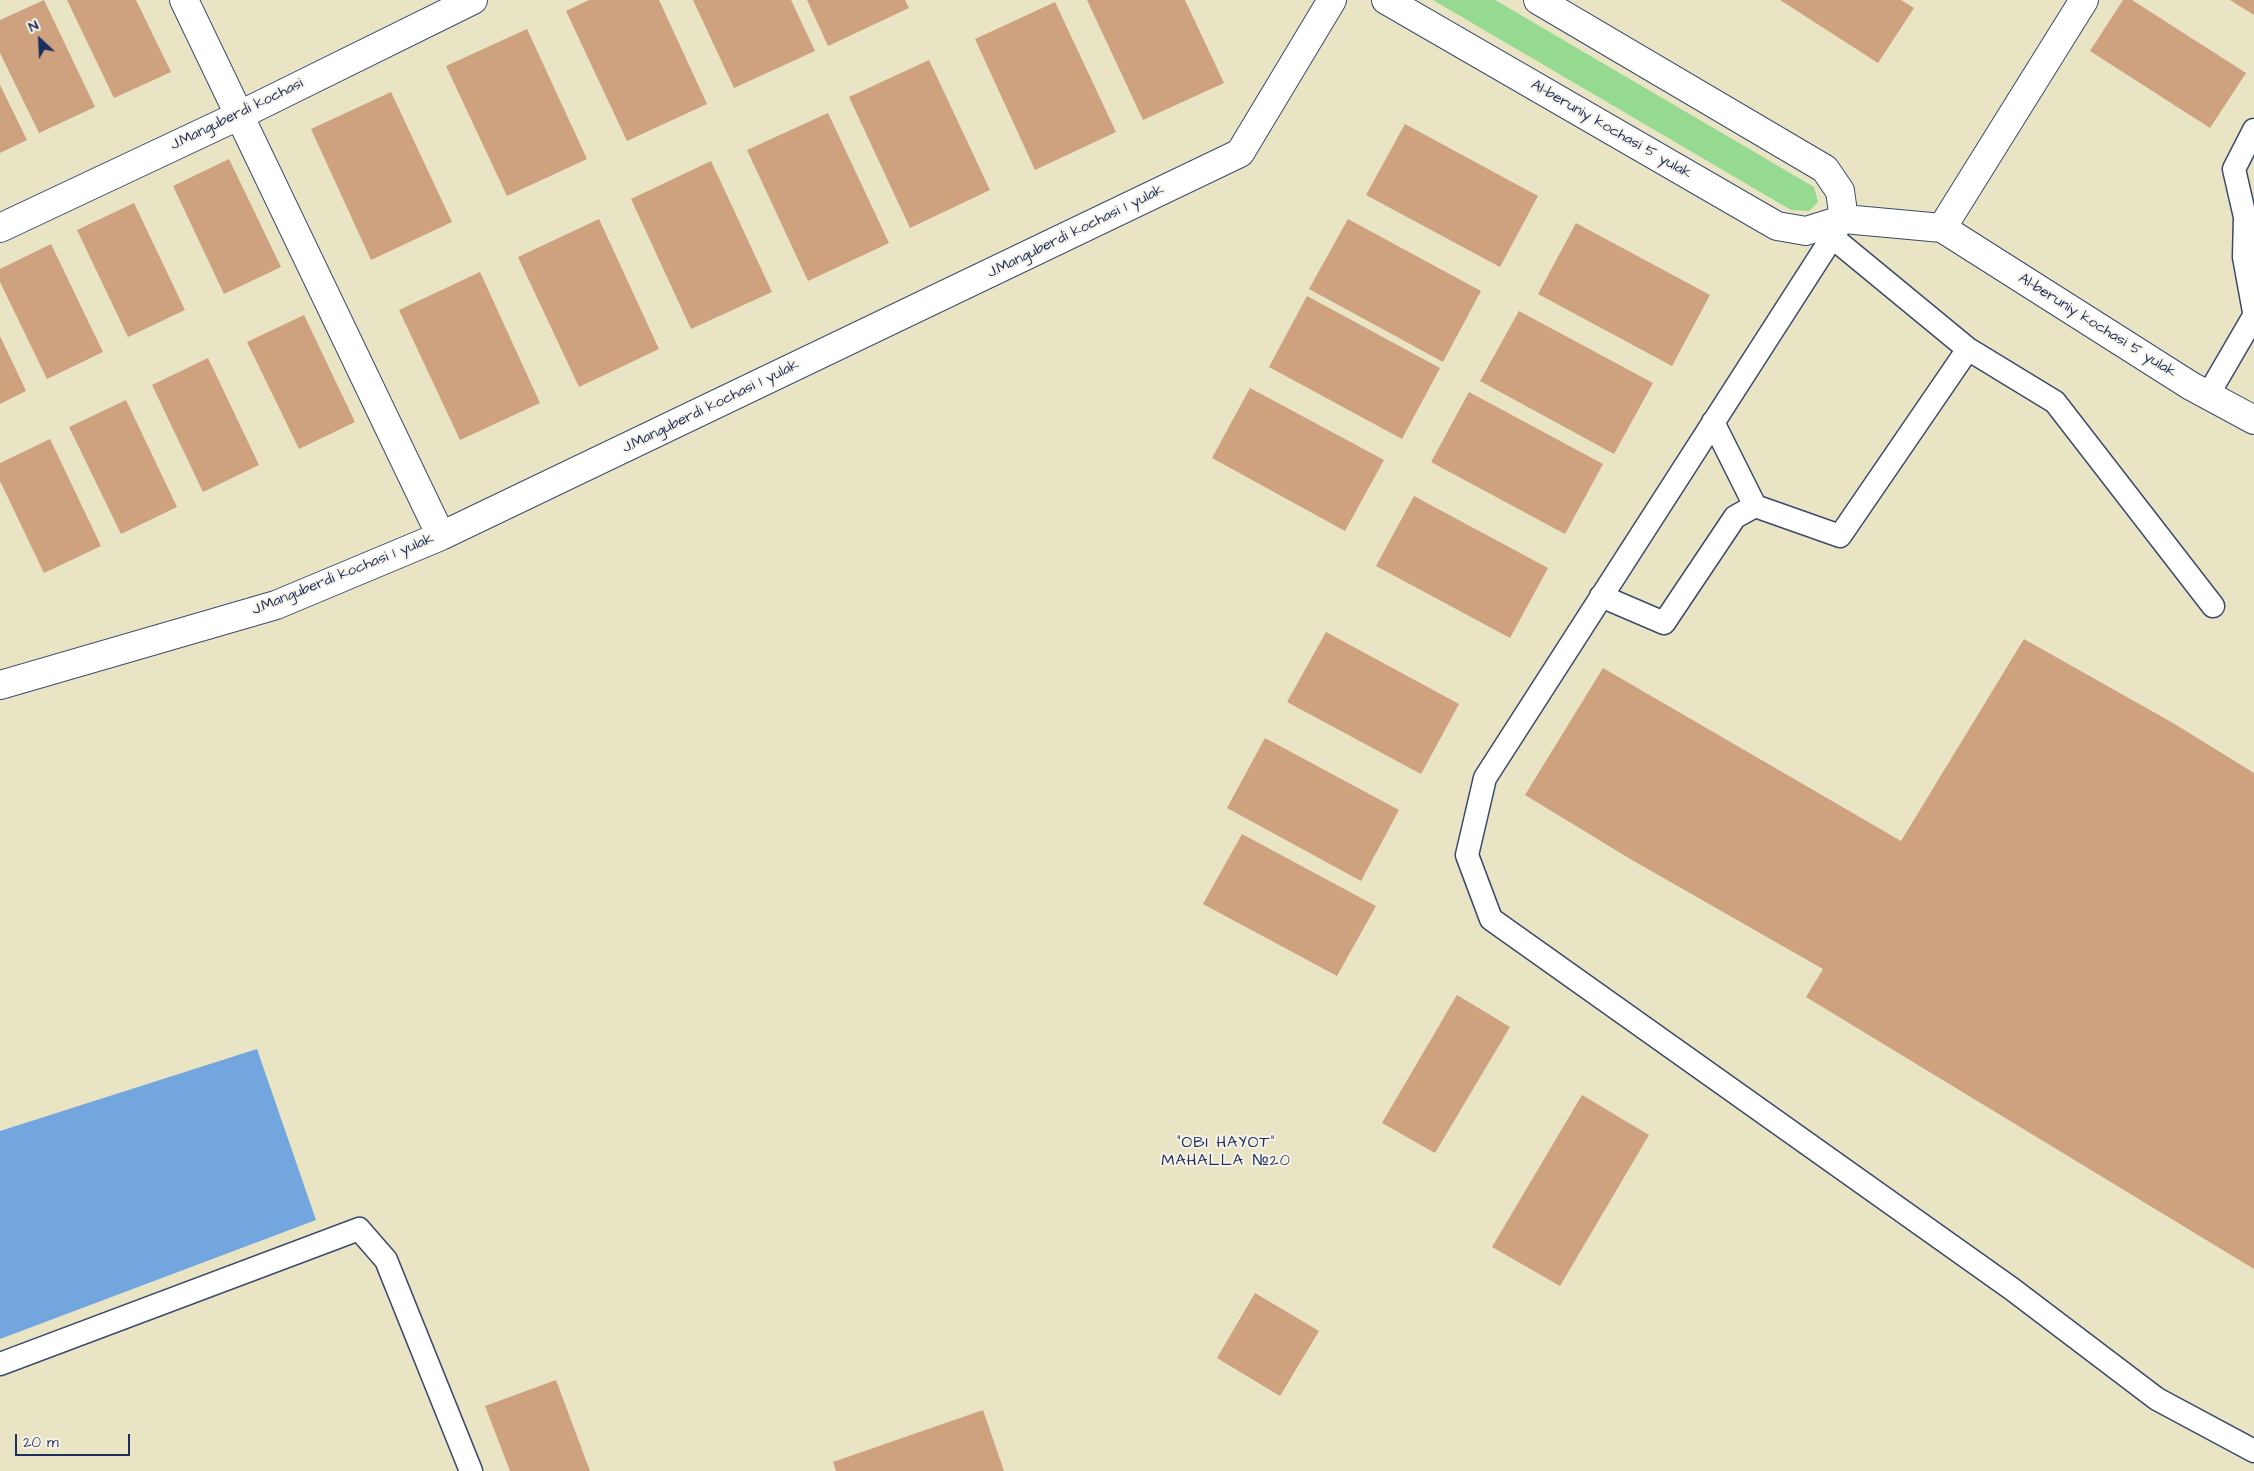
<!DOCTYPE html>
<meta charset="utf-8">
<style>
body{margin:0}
#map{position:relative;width:2254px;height:1471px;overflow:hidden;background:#e9e4c4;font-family:"Architects Daughter",sans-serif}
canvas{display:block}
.north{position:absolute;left:15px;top:15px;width:50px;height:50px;-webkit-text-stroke:4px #f7f3e8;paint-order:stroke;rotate:335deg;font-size:14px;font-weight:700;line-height:20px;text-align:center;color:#1b2f5e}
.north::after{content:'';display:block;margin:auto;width:18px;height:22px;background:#1b2f5e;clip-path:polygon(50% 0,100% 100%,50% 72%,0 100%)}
.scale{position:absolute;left:15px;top:1434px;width:115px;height:22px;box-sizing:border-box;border:2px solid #1b2f5e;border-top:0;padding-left:6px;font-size:15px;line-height:18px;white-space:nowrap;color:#1b2f5e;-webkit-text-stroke:4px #f7f3e8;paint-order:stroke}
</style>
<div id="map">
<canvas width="2254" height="1471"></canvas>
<div class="north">N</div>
<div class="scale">20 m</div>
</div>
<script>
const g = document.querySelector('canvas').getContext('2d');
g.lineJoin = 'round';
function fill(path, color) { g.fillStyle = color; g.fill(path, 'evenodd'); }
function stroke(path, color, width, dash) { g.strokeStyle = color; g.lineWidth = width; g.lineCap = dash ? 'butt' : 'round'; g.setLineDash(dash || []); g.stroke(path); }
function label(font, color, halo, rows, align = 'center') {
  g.font = font + ' "Architects Daughter",sans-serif'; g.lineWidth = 4; g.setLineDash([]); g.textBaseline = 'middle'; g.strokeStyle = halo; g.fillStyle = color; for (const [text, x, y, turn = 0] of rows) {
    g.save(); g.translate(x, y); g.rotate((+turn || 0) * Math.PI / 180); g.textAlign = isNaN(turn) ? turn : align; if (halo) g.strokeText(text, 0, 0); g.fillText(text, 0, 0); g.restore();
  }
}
fill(new Path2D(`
 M1433 0H1495L1814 187 1818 202 1809 211 1791 210Z`), '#96d991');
fill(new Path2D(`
 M257 1049 316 1220 0 1339V1131Z`), '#73a6df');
fill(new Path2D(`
 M44 0 95 107 39 133 0 53V20Z
 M67 0H136L171 72 114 98Z
 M589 0H659L707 104 627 141 566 11Z
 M693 0H791L815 51 734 88Z
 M807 0H905L909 8 828 46Z
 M1087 0H1185L1224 83 1143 120Z
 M1780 0H1901L1914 8 1878 63Z
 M2123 0H2132L2246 73 2210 128 2090 51Z
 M2230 0H2254V15Z
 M1055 2 1116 132 1035 170 975 39Z
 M527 29 587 159 507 196 446 66Z
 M929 60 990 190 910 228 849 97Z
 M0 85 27 140 0 153Z
 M391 92 452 222 371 260 311 129Z
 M828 113 889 243 808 281 747 150Z
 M1405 124 1538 196 1500 267 1366 195Z
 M229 159 281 267 224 294 173 186Z
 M711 161 772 292 691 329 631 199Z
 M134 203 185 310 128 337 77 230Z
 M599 219 659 349 579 387 518 257Z
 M1348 219 1481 291 1443 362 1309 289Z
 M1576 223 1710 295 1672 366 1538 294Z
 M51 244 103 352 47 379 0 282V269Z
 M480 272 540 403 460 440 399 310Z
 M1307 296 1440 368 1402 439 1269 367Z
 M1519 311 1653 383 1614 454 1480 381Z
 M304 315 355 422 299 449 247 342Z
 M0 336 26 391 0 404Z
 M208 358 259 465 203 492 152 385Z
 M1250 388 1384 460 1345 531 1212 458Z
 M1469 392 1603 464 1565 534 1431 462Z
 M126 400 177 507 121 534 69 427Z
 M50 439 101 546 44 573 0 481V463Z
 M1414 496 1548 568 1510 638 1376 566Z
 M1326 632 1459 704 1421 774 1287 702Z
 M2024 639 2173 723 2254 773V1269L1806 997 1823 969 1632 860 1525 795 1603 668 1901 841Z
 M1265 738 1399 810 1361 881 1227 808Z
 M1242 834 1376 906 1337 976 1203 904Z
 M1457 995 1510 1027 1435 1153 1382 1123Z
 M1582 1095 1649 1135 1560 1286 1492 1247Z
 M1255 1293 1319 1331 1280 1396 1217 1358Z
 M556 1380 590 1471H510L485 1406Z
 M983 1410 1004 1471H836L833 1462Z`), '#cea27f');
const service = new Path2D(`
 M2254 130 2234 169 2245 217 2244 257 2254 312
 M1844 219 1485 778 1467 855 1491 919 2012 1289 2157 1399 2254 1451
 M1832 237 1968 349 2055 402 2213 606
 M2208 395 2254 316
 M1713 422 1755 506
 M1601 596 1664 623 1735 517 1755 506 1840 536 1968 349
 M0 1364 359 1229 386 1260 471 1471`);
const minor = new Path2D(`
 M184 0 441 536
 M1386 0 1777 226 1806 231 1844 219 1840 191 1825 169 1538 0
 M1844 219 1942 228 2191 386 2254 420
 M0 228 238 116 473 0
 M1942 228 2084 0
 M0 685 276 605 441 536 1240 153 1332 0`);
stroke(service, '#3a4a6d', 25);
stroke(minor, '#3a4a6d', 30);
stroke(service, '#fff', 22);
stroke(minor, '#fff', 28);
label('15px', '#1b2f5e', '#f7f3e8', [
 ["J.Manguberdi kochasi",237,115,-26],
 ["Al-beruniy kochasi 5 yulak",1611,130,30],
 ["J.Manguberdi kochasi 1 yulak",1076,232,-26],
 ["Al-beruniy kochasi 5 yulak",2097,326,32],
 ["J.Manguberdi kochasi 1 yulak",711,407,-26],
 ["J.Manguberdi kochasi 1 yulak",343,575,-22]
]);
g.letterSpacing = '1px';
label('16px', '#1b2f5e', '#f7f3e8', [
 ["\"OBI HAYOT\"",1226,1144],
 ["MAHALLA №20",1226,1162]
]);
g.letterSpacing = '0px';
</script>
